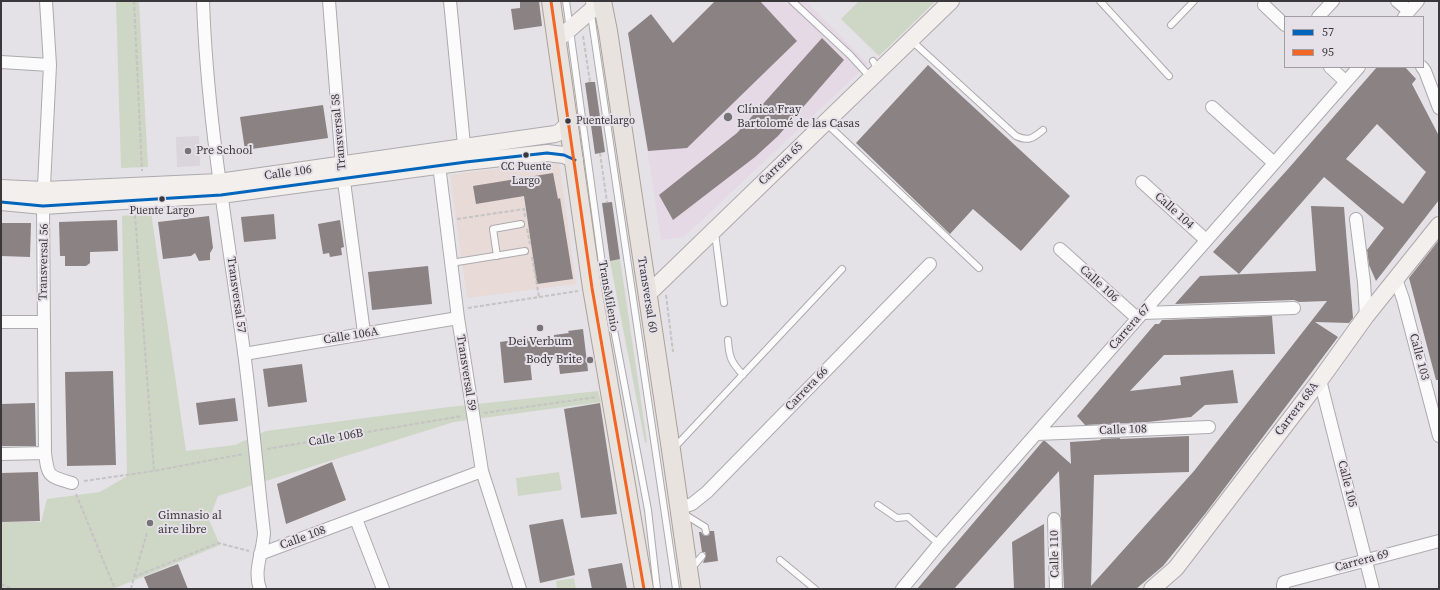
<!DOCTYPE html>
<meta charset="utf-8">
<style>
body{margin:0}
#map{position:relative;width:1440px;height:590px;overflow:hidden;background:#e5e2e7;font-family:"Source Serif 4",serif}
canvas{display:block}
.frame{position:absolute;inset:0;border:2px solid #3a383b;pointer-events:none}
.legend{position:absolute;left:1284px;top:16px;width:140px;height:52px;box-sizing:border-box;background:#e6e0e9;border:1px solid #a19da3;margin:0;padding:5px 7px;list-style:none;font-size:12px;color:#3a383b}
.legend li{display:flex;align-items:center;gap:8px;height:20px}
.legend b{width:20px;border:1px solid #a19da3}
</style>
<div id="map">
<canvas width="1440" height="590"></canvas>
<div class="frame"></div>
<ul class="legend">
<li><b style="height:5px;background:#0065bd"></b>57</li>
<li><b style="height:5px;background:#f26522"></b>95</li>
</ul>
</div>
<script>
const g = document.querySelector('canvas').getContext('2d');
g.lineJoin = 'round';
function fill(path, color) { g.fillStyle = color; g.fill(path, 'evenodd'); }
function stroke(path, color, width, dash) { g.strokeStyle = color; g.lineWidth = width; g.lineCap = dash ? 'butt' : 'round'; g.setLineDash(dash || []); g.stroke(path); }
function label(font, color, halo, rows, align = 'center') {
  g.font = font + ' "Source Serif 4",serif'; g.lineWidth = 4; g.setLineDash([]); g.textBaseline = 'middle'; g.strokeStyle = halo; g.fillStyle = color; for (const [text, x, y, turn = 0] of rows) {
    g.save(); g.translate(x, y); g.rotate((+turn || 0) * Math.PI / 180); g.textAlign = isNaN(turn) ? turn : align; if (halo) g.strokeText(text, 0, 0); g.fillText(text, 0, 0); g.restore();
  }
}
fill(new Path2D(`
 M559 160 576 284 467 298 450 175Z`), '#e8dad7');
fill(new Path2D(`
 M199 136 200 166 177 167 176 137Z`), '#dad4dd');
fill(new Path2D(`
 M720 1H806L868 64 684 237 661 240 637 83Z`), '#e4d9e5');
fill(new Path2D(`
 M116 1H139L148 167 121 168Z
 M859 1H936L879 56 841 19Z
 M151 212 186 451 235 445 266 431 449 407 598 391 601 402 454 422 218 496 209 520 220 545 113 589H1V522H41L47 499 100 492 127 476 122 216Z
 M620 259 647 442 645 443 610 261Z
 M559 472 562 490 518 496 516 478Z
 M574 578 576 589H557L556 581Z`), '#ced6c5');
fill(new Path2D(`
 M520 1H539L542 26 514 30 511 9 520 8Z
 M715 1H760L797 41 687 148 648 151 628 33 651 14 673 43Z
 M822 38 844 60 778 136 755 157 673 220 659 195 737 133Z
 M928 65 1070 196 1021 251 973 209 950 234 856 143Z
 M1377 67H1405L1416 79 1412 84 1439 136V200L1376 281 1369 265 1367 250 1384 228 1324 177 1239 274 1213 252 1288 169ZM1377 124 1426 172 1403 204 1346 159Z
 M590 82H595L605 152 595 154 585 83Z
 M323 105 328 138 245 150 240 117Z
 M553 173 558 199 560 198 573 279 537 284 524 196 476 204 473 186Z
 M612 202 620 259 610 261 602 203Z
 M1311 206 1344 207 1353 318 1349 323 1315 322 1338 337 1205 514 1163 566 1136 589H1064L1059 471 954 589H917L1043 441H1045L1071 464 1070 442 1101 440 1100 439 1120 438V439L1189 436V472L1094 475 1091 586 1194 471 1327 301 1299 302 1294 300 1175 304 1200 276 1316 271Z
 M274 214 276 239 244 242 241 217Z
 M209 216 213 248 210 253V260L199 261 195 253 191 256 163 259 158 222Z
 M117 220 118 251 90 252V263L86 266H65V256H60L59 222Z
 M340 220 344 247 341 248 342 255 330 257 329 253 323 254 318 224Z
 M1 223H31L30 257 1 256Z
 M1439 240V380H1436L1409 278Z
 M428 266 432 304 372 310 368 272Z
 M1272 316 1275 354 1164 355 1130 391 1181 385 1180 377 1233 370 1238 403 1205 405 1191 417 1148 422 1085 425 1077 416 1155 324H1159L1162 320Z
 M583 329 588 371 560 374 558 358 530 361 532 380 504 383 500 342 528 338V341L554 338V335L569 333 568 331Z
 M302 364 307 402 268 407 263 369Z
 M113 371 116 465 67 466 65 372Z
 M235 398 238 421 199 425 196 403Z
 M35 403 36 446H2L1 404Z
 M600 403 617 514 581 518 564 409Z
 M332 462 346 500 286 524 277 484Z
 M38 472 40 521 1 522V473Z
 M563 519 575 575 540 583 529 525Z
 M1044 524 1045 589H1014L1012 542Z
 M710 531H714L718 561 703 563 706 555 705 552H702L699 532H701L703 535 706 536 709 535Z
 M622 563 627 589H592L588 569Z
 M178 564 188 589H149L144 577Z`), '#8a8283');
const lane = new Path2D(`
 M566 1 603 271 648 510 657 589
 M589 1 676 589
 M792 1 850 55 871 78
 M1100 1 1169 76
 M1171 25 1194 1
 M912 41 1016 136C1029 142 1033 138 1043 130
 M873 61 879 71
 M826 123 979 268
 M715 233 724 303
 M497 256 493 229 521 224
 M451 263 525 251
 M728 340C729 357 731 362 743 375
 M674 448 842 269
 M878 505 897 518 908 517 939 544
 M684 514 705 527 706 532
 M780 560 815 589
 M691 569 702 556`);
const street = new Path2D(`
 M46 1 50 65 43 206 45 453C48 477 48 476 72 483
 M203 1C207 119 228 236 244 352 252 412 257 473 264 533 263 552 253 570 260 589
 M329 1 342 166 364 333
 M450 1 465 155
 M1397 1 1409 11
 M1264 5 1285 25
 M1318 17 1333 1
 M1404 17 1418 1
 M1 62 50 65
 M1330 67 1346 82
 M1422 67 1425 71 1439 108
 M1212 107 1274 163
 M438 157 458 318 482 471 520 589
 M1142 182 1206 240
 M1356 219 1364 282 1366 316
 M1060 249 1137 318
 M1396 279 1403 299 1439 436
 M1142 313 1294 308
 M1 322H43
 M244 354 458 318
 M1320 380 1373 589
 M1037 434 1209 427
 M1 454 45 453
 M680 508 692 504 707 492 930 264
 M356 519 383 589
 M1054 519 1056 589
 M260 554 482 471
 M902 589 939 544 1359 67
 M1283 589V585L1284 582 1439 541`);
const secondary = new Path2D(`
 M557 40 602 1
 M1 188 44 190 219 182 555 134 560 132 569 123
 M1 202 43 206 221 195 466 162 547 153 564 155 575 160
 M647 295 951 1
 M1152 589 1176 568 1320 380 1366 316 1439 225`);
const primary = new Path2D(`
 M551 1 592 288 644 589
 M602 1 608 31 671 450 691 589`);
stroke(lane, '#acaaae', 8);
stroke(street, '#acaaae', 14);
stroke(secondary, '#acaaae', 18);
stroke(primary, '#ada299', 20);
stroke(new Path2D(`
 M134 1 142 171
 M583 36 590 82
 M600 153 607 202
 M135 215 154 471
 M457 219 524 209 525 217
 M527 229 530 244
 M532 257 539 297
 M666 295 673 352
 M468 308 578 291
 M484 413 597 397
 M267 449 462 416
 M84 481 154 471 243 454
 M76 494 115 589
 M134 577 147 533
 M1 584 13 589
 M131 589 134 577 218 543 249 551`), '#c4c4c4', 2, [4, 2]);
stroke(lane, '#fbfbfb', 6);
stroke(street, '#fbfbfb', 12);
stroke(secondary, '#f2efec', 16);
stroke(primary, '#e8e3de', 18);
stroke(new Path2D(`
 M1 202 43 206 221 195 466 162 547 153 564 155 575 160`), '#0065bd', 3);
stroke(new Path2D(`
 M551 1 592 288 644 589`), '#f26522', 3);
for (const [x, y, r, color] of [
 [728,117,5,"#767477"],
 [568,121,3.5,"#3a383b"],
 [188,151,4,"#767477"],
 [526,155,3.5,"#3a383b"],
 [162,199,3.5,"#3a383b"],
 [540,328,4,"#767477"],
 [590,360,4,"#767477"],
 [150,523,4,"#767477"]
]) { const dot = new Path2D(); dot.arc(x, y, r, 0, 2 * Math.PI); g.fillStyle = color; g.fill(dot); stroke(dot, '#e6e0e9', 1.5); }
label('11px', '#3a383b', '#e6e0e9', [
 ["Puentelargo",576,121,"left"],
 ["CC Puente",526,167],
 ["Largo",526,181],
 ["Puente Largo",162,211]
]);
label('12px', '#3a383b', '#e6e0e9', [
 ["Clínica Fray",737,110],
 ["Bartolomé de las Casas",737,124],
 ["Pre School",196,151],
 ["Dei Verbum",540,342,"center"],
 ["Body Brite",582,360,"right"],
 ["Gimnasio al",158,516],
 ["aire libre",158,530]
], 'left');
label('12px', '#3a383b', '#e6e0e9', [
 ["Transversal 58",339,132,-95],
 ["Carrera 65",781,164,-44],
 ["Calle 106",288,173,-8],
 ["Calle 104",1174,211,42],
 ["Transversal 56",44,262,-89],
 ["Calle 106",1099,284,42],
 ["Transversal 57",236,295,82],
 ["Transversal 60",647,295,81],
 ["TransMilenio",608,296,80],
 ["Carrera 67",1130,327,-49],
 ["Calle 106A",351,336,-9],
 ["Calle 103",1419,357,75],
 ["Transversal 59",466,373,81],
 ["Carrera 66",807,389,-46],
 ["Carrera 68A",1297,409,-53],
 ["Calle 108",1123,430,-2],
 ["Calle 106B",336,438,-10],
 ["Calle 105",1347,484,76],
 ["Calle 108",303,538,-20],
 ["Calle 110",1055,554,-91],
 ["Carrera 69",1362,561,-15]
]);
</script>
